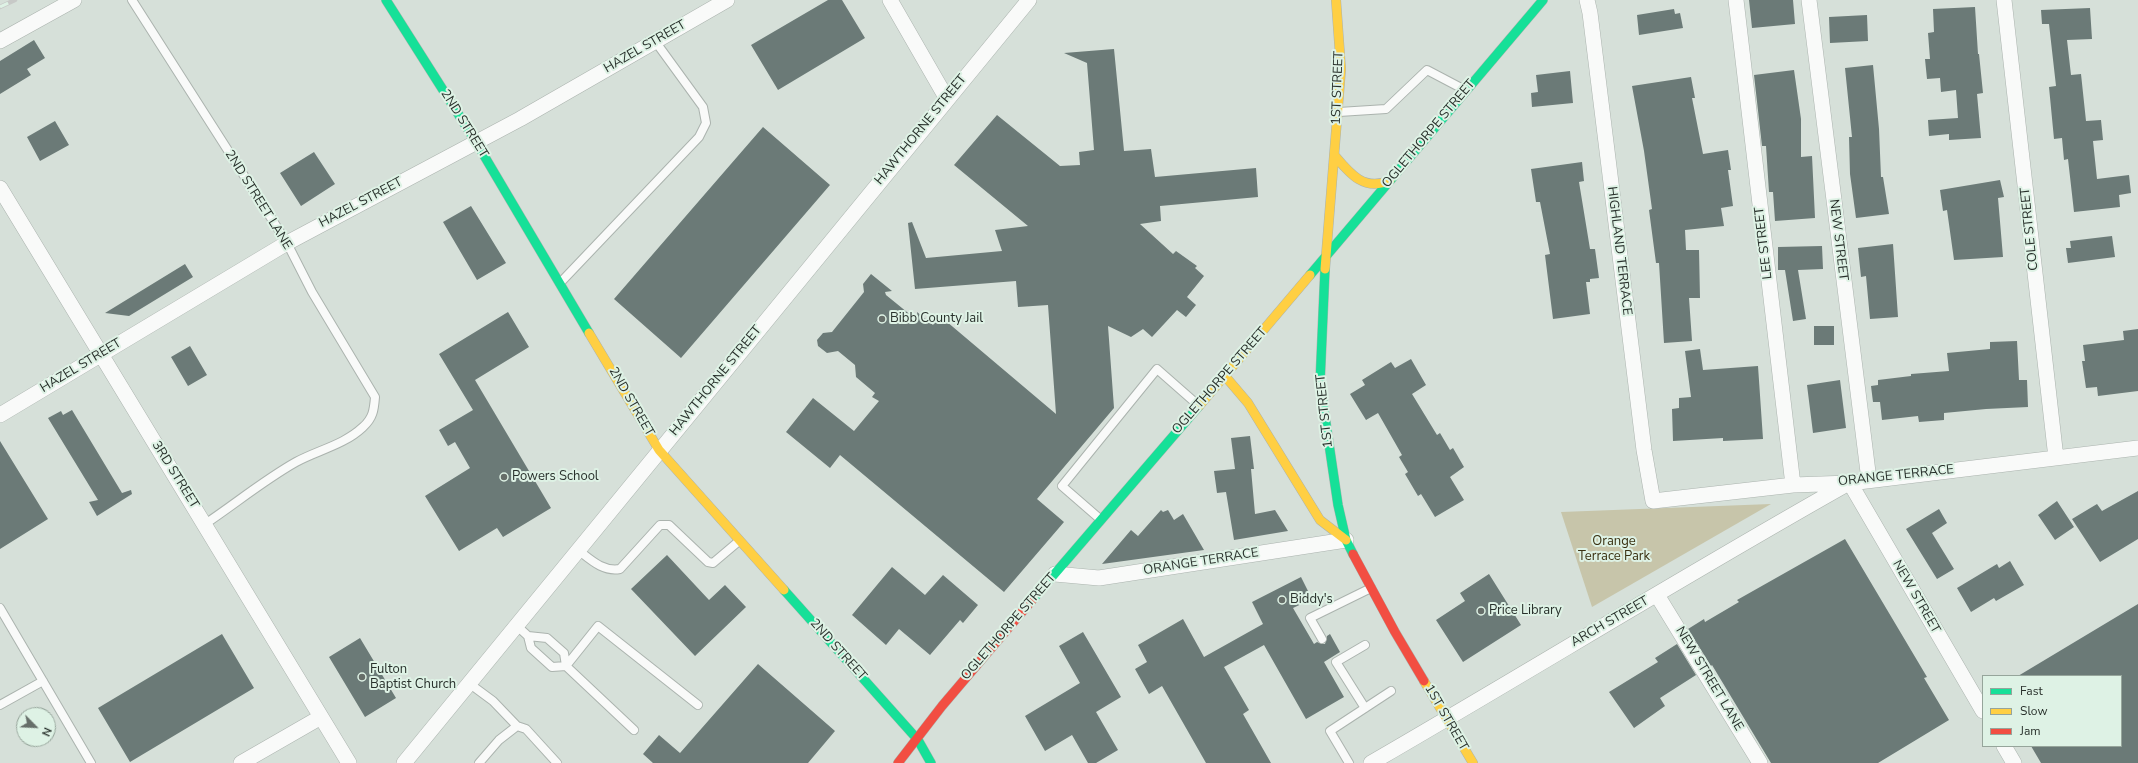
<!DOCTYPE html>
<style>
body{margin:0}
#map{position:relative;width:2138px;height:763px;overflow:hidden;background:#d6e0d9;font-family:"Nunito Sans",sans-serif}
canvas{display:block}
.legend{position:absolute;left:1982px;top:675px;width:140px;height:72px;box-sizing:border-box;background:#def2e5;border:1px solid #96a59b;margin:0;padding:5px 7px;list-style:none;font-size:12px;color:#29312c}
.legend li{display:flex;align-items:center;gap:8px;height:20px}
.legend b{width:20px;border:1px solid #96a59b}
.north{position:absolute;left:16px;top:707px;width:40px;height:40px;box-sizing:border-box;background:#def2e5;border:1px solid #96a59b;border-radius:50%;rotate:114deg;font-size:11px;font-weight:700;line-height:16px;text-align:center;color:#29312c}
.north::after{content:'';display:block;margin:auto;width:14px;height:18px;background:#666e69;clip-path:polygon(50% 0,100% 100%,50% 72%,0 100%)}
</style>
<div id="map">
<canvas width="2138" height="763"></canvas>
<ul class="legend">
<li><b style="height:5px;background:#16e098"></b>Fast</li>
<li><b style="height:5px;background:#ffcf43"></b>Slow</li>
<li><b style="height:5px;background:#f24e42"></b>Jam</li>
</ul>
<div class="north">N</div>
</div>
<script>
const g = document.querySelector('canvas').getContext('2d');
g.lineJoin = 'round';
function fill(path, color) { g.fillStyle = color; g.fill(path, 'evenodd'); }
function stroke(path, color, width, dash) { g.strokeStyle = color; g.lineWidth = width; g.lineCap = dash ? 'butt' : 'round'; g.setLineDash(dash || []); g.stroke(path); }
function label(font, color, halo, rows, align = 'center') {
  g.font = font + ' "Nunito Sans",sans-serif'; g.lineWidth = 4; g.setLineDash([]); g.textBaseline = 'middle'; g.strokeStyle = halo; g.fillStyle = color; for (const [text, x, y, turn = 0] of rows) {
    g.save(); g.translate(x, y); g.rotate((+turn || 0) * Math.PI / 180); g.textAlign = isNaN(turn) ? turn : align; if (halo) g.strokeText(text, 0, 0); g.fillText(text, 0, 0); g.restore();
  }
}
fill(new Path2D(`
 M1771 504 1592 607 1561 512Z`), '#c7c5aa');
fill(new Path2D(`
 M828 0H842L865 38 778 90 751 45Z
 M1749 0H1793L1795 24 1752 28Z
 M1975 7 1978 54H1979L1983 93 1977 94 1981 138 1949 140V134L1929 136 1928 120 1958 118 1956 90 1941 92 1940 78 1927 79 1925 59H1930L1928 33 1934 32 1933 9Z
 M2090 8 2092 39 2067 40 2071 75 2081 74 2086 121 2101 120 2103 140 2093 141 2097 179 2129 175 2131 193 2119 195 2120 207 2074 212 2068 159 2064 160 2062 138 2054 139 2049 87 2056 86 2049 24H2042L2041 10Z
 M1674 9 1675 14 1680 13 1683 28 1639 35 1637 15Z
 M1867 15 1868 41 1830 43 1829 17Z
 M34 40 45 58 27 69 31 75 0 94V61Z
 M1114 49 1124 151 1151 149 1155 177 1256 168 1258 197 1160 206 1161 221 1140 224 1173 254 1176 251 1197 266 1195 268 1204 276 1187 297 1196 305 1186 317 1177 310 1152 337 1143 329 1131 337 1108 326 1114 408 1037 499 1064 522 1004 592 840 455 830 468 786 432 813 398 854 431 879 401 872 397 875 393 856 377 855 365 838 351 827 353 818 346 817 340 823 333 832 332 864 292 863 284 871 274 892 291 885 292 886 295 918 321 917 312 933 325 940 316 1056 414 1048 305 1018 307 1016 281 915 289 908 223 912 222 926 258 1002 251 995 230 1028 226 954 165 997 115 1060 166 1080 165 1079 152 1094 150 1087 63 1064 53Z
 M1873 65 1879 129 1881 177H1883L1889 214 1856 218 1850 174 1849 137H1852L1845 68Z
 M1794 70 1801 119V157L1812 156 1815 218 1775 221 1773 192H1769L1766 146H1762L1754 75Z
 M1570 71 1573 103 1532 107 1531 93 1538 92 1536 75Z
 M1691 77 1695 98H1692L1703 154 1728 150 1731 170H1728L1733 206 1721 208 1724 226 1685 230 1686 250H1699L1700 298H1689L1692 341 1664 343 1659 263H1656L1649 210 1652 209 1644 151 1632 86Z
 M55 121 69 145 40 161 27 137Z
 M763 127 830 185 681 358 614 299Z
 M314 152 335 184 301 206 280 173Z
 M1582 162 1584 181 1579 182 1590 249H1595L1599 278 1590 279V282H1586L1590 314 1553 319 1545 255 1550 254 1540 202H1536L1531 169Z
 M2000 180 2004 197 1998 198 2003 257 1954 260 1947 210 1943 211 1940 190Z
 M471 206 506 263 477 280 443 222Z
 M2112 236 2115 257 2068 263 2066 248H2071L2070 241Z
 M1893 244 1898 317 1870 319 1866 276 1861 277 1858 248Z
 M1822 246 1823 269 1798 270 1806 319 1793 321 1785 270H1778V247Z
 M185 264 193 277 129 316 105 313Z
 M508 312 529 347 475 380 551 508 503 537 497 528 459 551 425 496 470 468 455 442 448 446 439 430 473 410 439 354Z
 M1814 326H1834V345H1814Z
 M2138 329V391L2098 396 2097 387 2086 388 2082 361H2085L2083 345 2124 340 2123 331Z
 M2017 341 2019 380H2027L2028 407 1986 409 1944 413V420L1919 422 1918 416 1882 420 1880 402H1873L1871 386 1878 385V380L1911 376V374L1949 371 1947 353 1990 349V342Z
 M190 346 207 375 188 386 171 357Z
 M1700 349 1703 370 1758 366 1763 439 1723 441V438L1673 441 1672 409 1679 408V398L1691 397 1685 351Z
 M1411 359 1426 385 1412 394 1437 435 1440 433 1450 450 1453 448 1464 467 1450 477 1464 500 1435 517 1421 494 1418 496 1405 474 1408 472 1399 457 1402 455 1378 413 1366 420 1350 394 1365 385 1362 380 1391 362 1395 368Z
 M1840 380 1846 428 1813 433 1807 385Z
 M72 410 122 493 131 490 132 494 97 516 89 502 98 500 48 418 61 411 63 415Z
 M1250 436 1254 469H1251L1255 514 1275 510 1288 531 1234 540 1226 492 1217 493 1214 471 1235 469 1231 438Z
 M0 441 48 519 0 549Z
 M2138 491V539L2100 562 2072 519 2097 504 2102 511Z
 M2057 501 2074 527 2055 540 2038 515Z
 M1939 509 1947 523 1932 533 1954 569 1937 579 1906 529Z
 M1161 510 1163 512 1168 510 1174 520 1183 514 1204 550 1102 564 1131 530 1138 536Z
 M1845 539 1927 677 1924 678 1949 720 1878 763H1771L1712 665 1711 666 1688 629 1704 619 1705 622 1739 602 1737 600Z
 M667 555 709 600 725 585 746 607 695 656 631 589Z
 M2010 561 2024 585 1996 601 1994 598 1971 612 1957 588 1997 564 1999 568Z
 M892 567 925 595 943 575 978 605 963 623 960 620 930 655 899 629 886 645 852 615Z
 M1489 574 1521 625 1463 662 1436 620 1465 601 1460 593Z
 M1301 577 1312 599 1293 608 1314 644 1317 642 1322 644H1325L1327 636 1330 634 1340 652 1324 662 1344 697 1306 719 1264 645 1224 667 1249 710 1243 714 1271 763H1206L1162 686 1149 694 1135 669 1147 662 1138 645 1183 619 1204 657 1263 624 1252 602Z
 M2138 604V763H2041L2031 746H2121V676H2018Z
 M1083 632 1121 697 1096 712 1118 750 1096 763H1088L1072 735 1045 751 1025 716 1080 683 1059 646Z
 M222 634 254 688 130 762 98 708Z
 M360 638 396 698 365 717 329 657Z
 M1677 644 1696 675 1660 698 1665 706 1634 728 1609 692 1658 662 1655 658Z
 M758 664 835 731 808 763H653L643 754 659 735 680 753Z`), '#6b7a77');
const lane = new Path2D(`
 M132 0 287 243 312 292 375 397C374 410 373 418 363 427 344 445 318 450 296 462 264 480 235 504 205 524
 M1339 112 1386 109 1427 70 1465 90
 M560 283 699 137 706 123 703 107 655 41
 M1100 519 1062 486 1157 369 1198 405
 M578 550C591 560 603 572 620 569L660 525H669L708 562 713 563 739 541
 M0 608 91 763
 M517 626 528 636 547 638 564 653 566 666 634 730
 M528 636 531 648 552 667 566 666
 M1322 639 1310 618 1371 588
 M566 666 598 626 698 705
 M470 684 493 701 517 726
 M0 705 43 681
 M1365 708 1336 662 1365 645
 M479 763 499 740 517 726 526 729 557 763
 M1349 763 1330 731 1391 691`);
const street = new Path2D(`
 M890 0 947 99
 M1587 0 1590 13 1644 450 1653 501 1793 485 1850 483 2138 448
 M1736 0 1793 485
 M1809 0 1869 480
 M2004 0 2056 458
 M0 41 74 0
 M0 188 349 763
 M0 415 287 243 520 119 727 0
 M1850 483 1983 711
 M1055 574 1099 578 1346 540
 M1657 595 1760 763
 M2004 746 2014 763
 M241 763 321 717
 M404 763 1029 0
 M1371 763C1530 671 1687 574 1847 484`);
const fast = new Path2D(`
 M386 0 476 142 589 333
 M1325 269 1320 383 1338 505 1346 540 1353 554
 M1310 275 1543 0
 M784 590 918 740 931 763
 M1033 599 1199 406`);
const slow = new Path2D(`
 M1335 156C1350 174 1365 192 1390 180
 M1325 269 1341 69 1336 0
 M589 333 659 450 784 590
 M1225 376 1248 403 1320 520 1346 540
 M1199 406 1310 275
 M1424 681 1473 763`);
const jam = new Path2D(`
 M1353 554 1395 632 1424 681
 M898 763 942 706 1033 599`);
stroke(lane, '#abb3ae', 10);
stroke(street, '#abb3ae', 16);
stroke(fast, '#abb3ae', 10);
stroke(slow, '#abb3ae', 10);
stroke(jam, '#abb3ae', 10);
stroke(lane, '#f9faf9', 8);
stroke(street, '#f9faf9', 15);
stroke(fast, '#16e098', 9);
stroke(slow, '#ffcf43', 9);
stroke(jam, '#f24e42', 9);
const rail = new Path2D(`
 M0 7 15 0`);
stroke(rail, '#c7c9c7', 4.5);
stroke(rail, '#def2e5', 3, [9]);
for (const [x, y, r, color] of [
 [882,319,4,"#666e69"],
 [504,477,4,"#666e69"],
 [1282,600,4,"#666e69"],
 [1481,611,4,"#666e69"],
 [362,677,4,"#666e69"]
]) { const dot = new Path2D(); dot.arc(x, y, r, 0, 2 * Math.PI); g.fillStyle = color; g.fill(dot); stroke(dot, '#def2e5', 1.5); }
label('13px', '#29312c', '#def2e5', [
 ["HAZEL STREET",645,47,-30],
 ["1ST STREET",1338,88,-88],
 ["2ND STREET",464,124,58],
 ["HAWTHORNE STREET",921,130,-51],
 ["OGLETHORPE STREET",1429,134,-50],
 ["2ND STREET LANE",258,200,58],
 ["HAZEL STREET",361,203,-28],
 ["COLE STREET",2030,229,-96],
 ["NEW STREET",1838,240,83],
 ["LEE STREET",1764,243,-97],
 ["HIGHLAND TERRACE",1619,251,83],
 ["HAZEL STREET",81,366,-31],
 ["HAWTHORNE STREET",716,381,-51],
 ["OGLETHORPE STREET",1220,381,-49],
 ["2ND STREET",631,402,60],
 ["1ST STREET",1325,411,-96],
 ["3RD STREET",175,475,58],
 ["ORANGE TERRACE",1896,476,-6],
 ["ORANGE TERRACE",1201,562,-9],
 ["NEW STREET",1916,597,60],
 ["ARCH STREET",1610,622,-30],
 ["OGLETHORPE STREET",1009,627,-49],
 ["2ND STREET",838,650,48],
 ["NEW STREET LANE",1709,679,59],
 ["1ST STREET",1446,718,60]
]);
label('13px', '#29312c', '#def2e5', [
 ["Bibb County Jail",890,319],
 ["Powers School",512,477],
 ["Biddy's",1290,600],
 ["Price Library",1489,611],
 ["Fulton",370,670],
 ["Baptist Church",370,685]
], 'left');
label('13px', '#3a3112', '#def2e5', [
 ["Orange",1614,542],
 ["Terrace Park",1614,557]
]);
</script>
